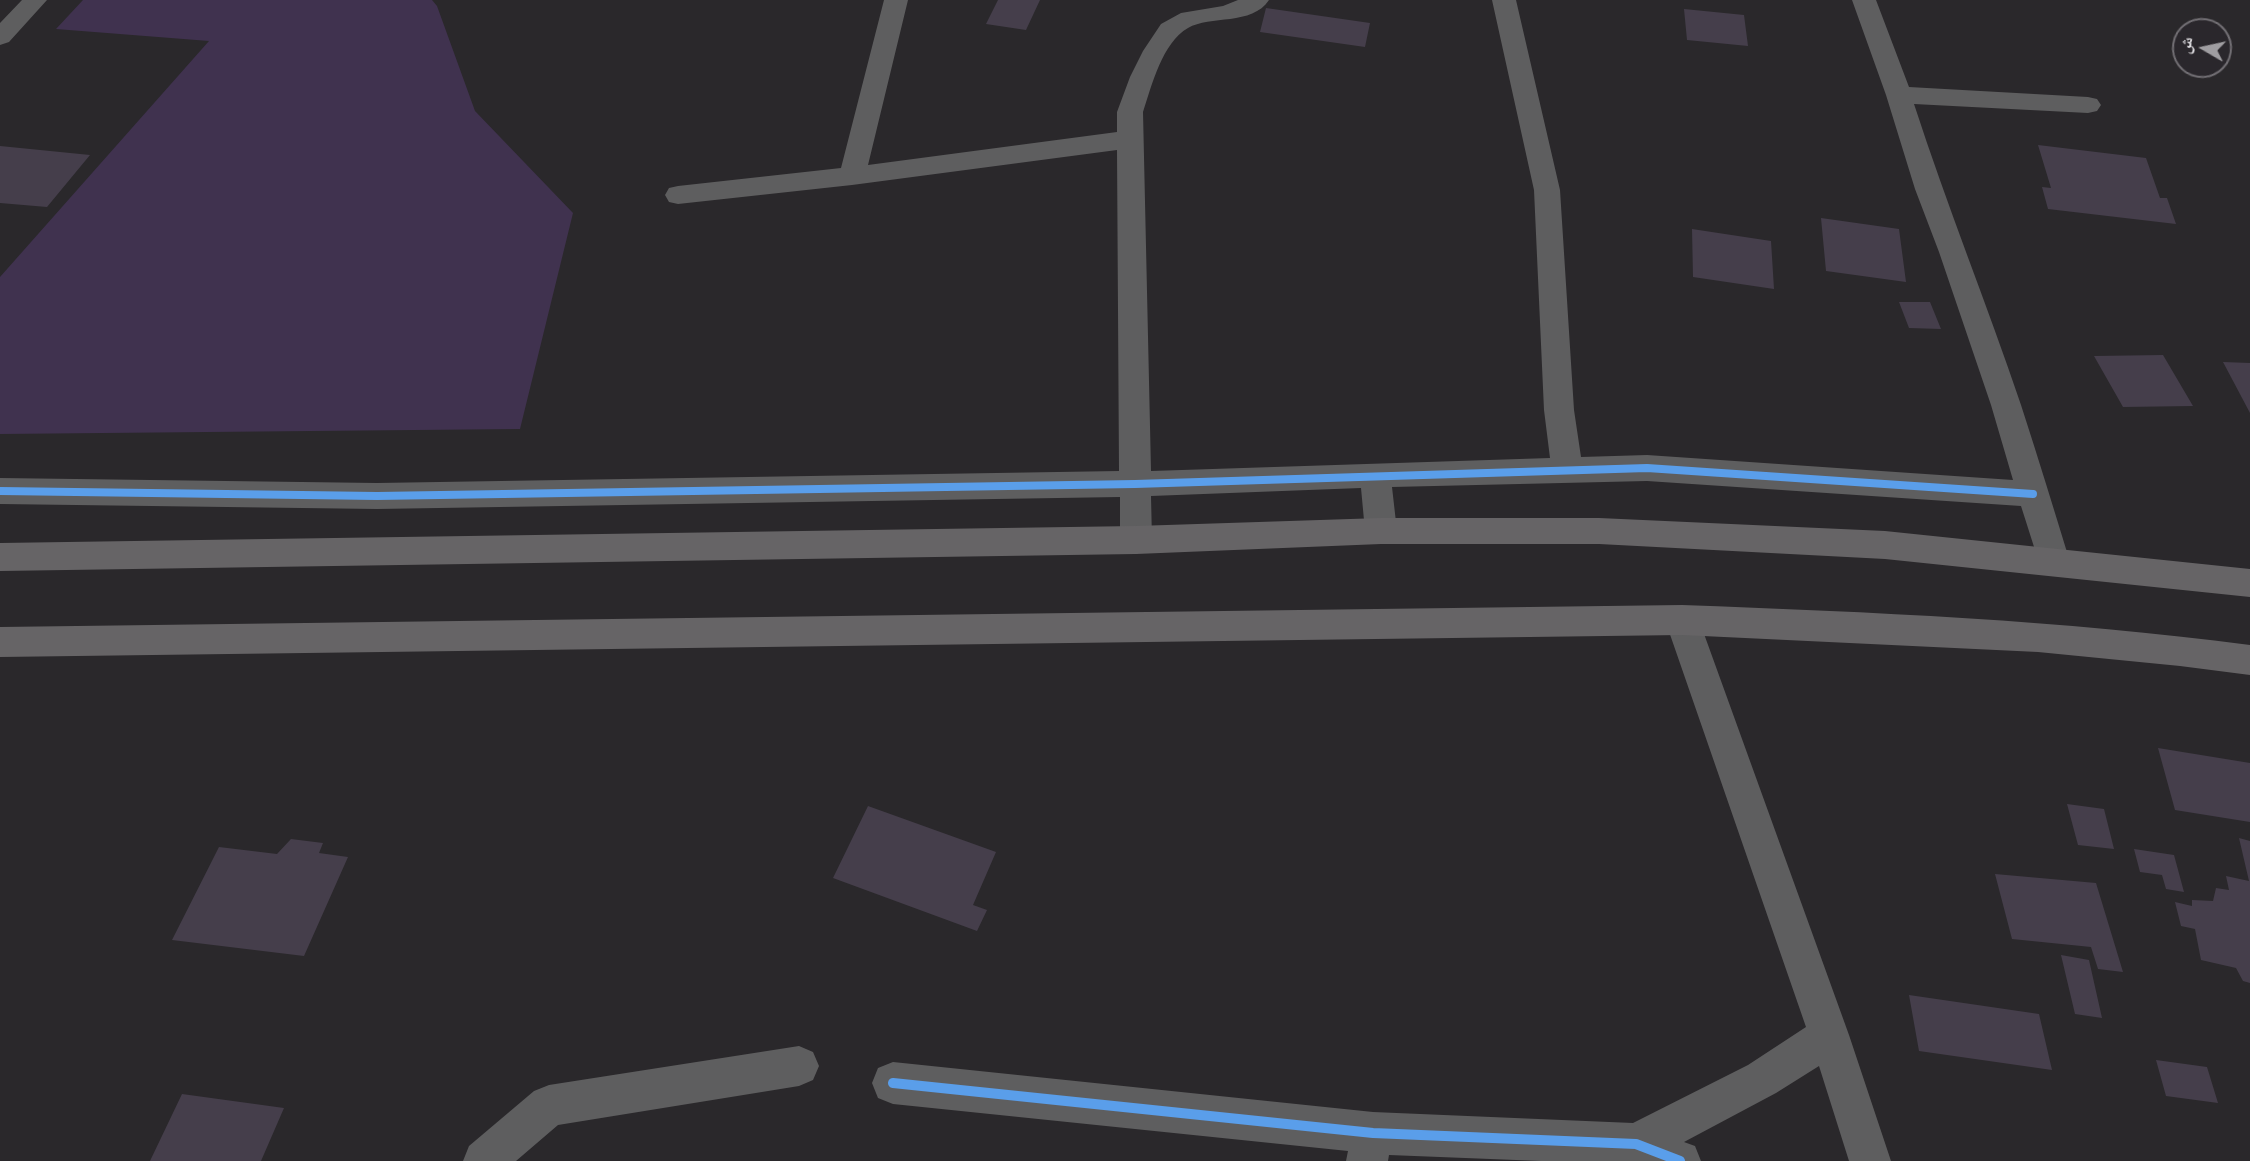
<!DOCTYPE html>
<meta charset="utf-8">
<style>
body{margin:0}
#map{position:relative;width:2250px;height:1161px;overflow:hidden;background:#2a282b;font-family:"Space Grotesk","Noto Naskh Arabic",sans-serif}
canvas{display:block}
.north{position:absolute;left:2172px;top:18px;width:60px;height:60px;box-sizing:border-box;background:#2a272c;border:2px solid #726f74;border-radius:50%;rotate:279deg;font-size:16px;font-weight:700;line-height:24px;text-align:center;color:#dedce0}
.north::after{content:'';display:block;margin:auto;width:21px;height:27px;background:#9f9da1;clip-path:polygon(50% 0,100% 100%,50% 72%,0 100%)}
</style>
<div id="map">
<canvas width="2250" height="1161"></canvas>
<div class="north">ش</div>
</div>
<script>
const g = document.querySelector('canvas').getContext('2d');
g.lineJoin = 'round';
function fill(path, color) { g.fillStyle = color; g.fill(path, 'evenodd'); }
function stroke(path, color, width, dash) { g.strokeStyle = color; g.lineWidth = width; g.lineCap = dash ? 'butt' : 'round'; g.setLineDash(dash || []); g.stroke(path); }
fill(new Path2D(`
 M83 0H432L437 6 475 111 573 213 520 429 0 434V277L209 41 56 29Z`), '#40324f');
fill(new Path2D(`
 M998 0H1040L1026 30 986 24Z
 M1266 8 1370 23 1365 47 1260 32Z
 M1684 9 1744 15 1748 46 1687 40Z
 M2038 145 2146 158 2160 198H2167L2176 224 2048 209 2042 187 2051 188Z
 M0 146 90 155 47 207 0 203Z
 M1821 218 1899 229 1906 282 1826 271Z
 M1692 229 1771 241 1774 289 1693 277Z
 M1899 302H1930L1941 329 1909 328Z
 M2163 355 2193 406 2123 407 2094 356Z
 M2223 362 2250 363V413Z
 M2158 748 2250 763V822L2175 810Z
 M2067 804 2104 809 2114 849 2078 845Z
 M868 806 996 852 973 905 987 910 977 931 833 878Z
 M2239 838 2250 841V983L2243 981 2236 968 2201 960 2195 929 2181 926 2175 902 2192 906V900L2213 901 2216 888 2229 890 2226 876 2249 881Z
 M291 839 323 843 319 853 348 857 304 956 172 940 219 847 277 854Z
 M2134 849 2174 855 2184 892 2166 889 2162 875 2140 872Z
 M1995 874 2096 883 2123 972 2098 969 2091 947 2012 939Z
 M2061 955 2089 960 2102 1018 2075 1014Z
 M1909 995 2039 1014 2052 1070 1919 1051Z
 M2156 1060 2207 1067 2218 1103 2166 1096Z
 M182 1094 284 1108 261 1161H150Z`), '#453e4b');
fill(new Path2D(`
 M22 0H47L9 42 0 45V23Z
 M884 0H908L868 165 1117 132V112L1130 77 1143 51 1161 24 1181 13 1223 6 1238 0H1269C1252 26 1210 15 1188 28 1162 43 1152 85 1143 112L1151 471 1550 458 1544 410 1534 190 1492 0H1516L1560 190 1574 410 1581 457 1647 455 2013 480 1991 405 1939 252 1915 189 1886 95 1852 0H1876L1909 87 2088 97 2097 99 2101 105 2097 111 2088 113 1914 104C1947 206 1987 304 2021 405 2038 457 2054 510 2070 562L2066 572 2054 576 2042 572 2021 506 1647 481 1392 487 1397 531 1392 541 1381 544 1370 541 1365 531 1361 488 1151 496 1152 540 1147 550 1136 554 1125 550 1120 540V497L377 509 0 504V478L377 483 1119 471 1117 150 852 185 678 204 669 202 665 195 669 188 678 186 841 168Z
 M1682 605 1694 610 1699 620 1849 1035 1891 1161H1849L1819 1066 1776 1093 1684 1142 1695 1146 1701 1161H1541L1389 1155 1388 1161H1346L1348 1151 893 1104 878 1098 872 1083 878 1068 893 1062 1373 1112 1633 1123 1748 1065 1806 1027 1665 620 1670 610Z
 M799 1046 813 1052 819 1066 813 1080 799 1086 558 1125 516 1161H463L469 1146 534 1091 549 1085Z`), '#5e5e5f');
fill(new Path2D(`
 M1381 518H1599L1885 531 2250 569V597L1885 559 1599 544H1381L1136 554 0 571V543L1136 526Z
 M1682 605C1872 612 2061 620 2250 645V675L2180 666 2038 652 1682 635 0 657V627Z`), '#666466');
stroke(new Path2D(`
 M0 491 377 496 1135 484 1647 468 2033 494`), '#5a9eea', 8);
stroke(new Path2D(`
 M893 1083 1373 1133 1636 1144 1680 1161`), '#5a9eea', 10);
</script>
